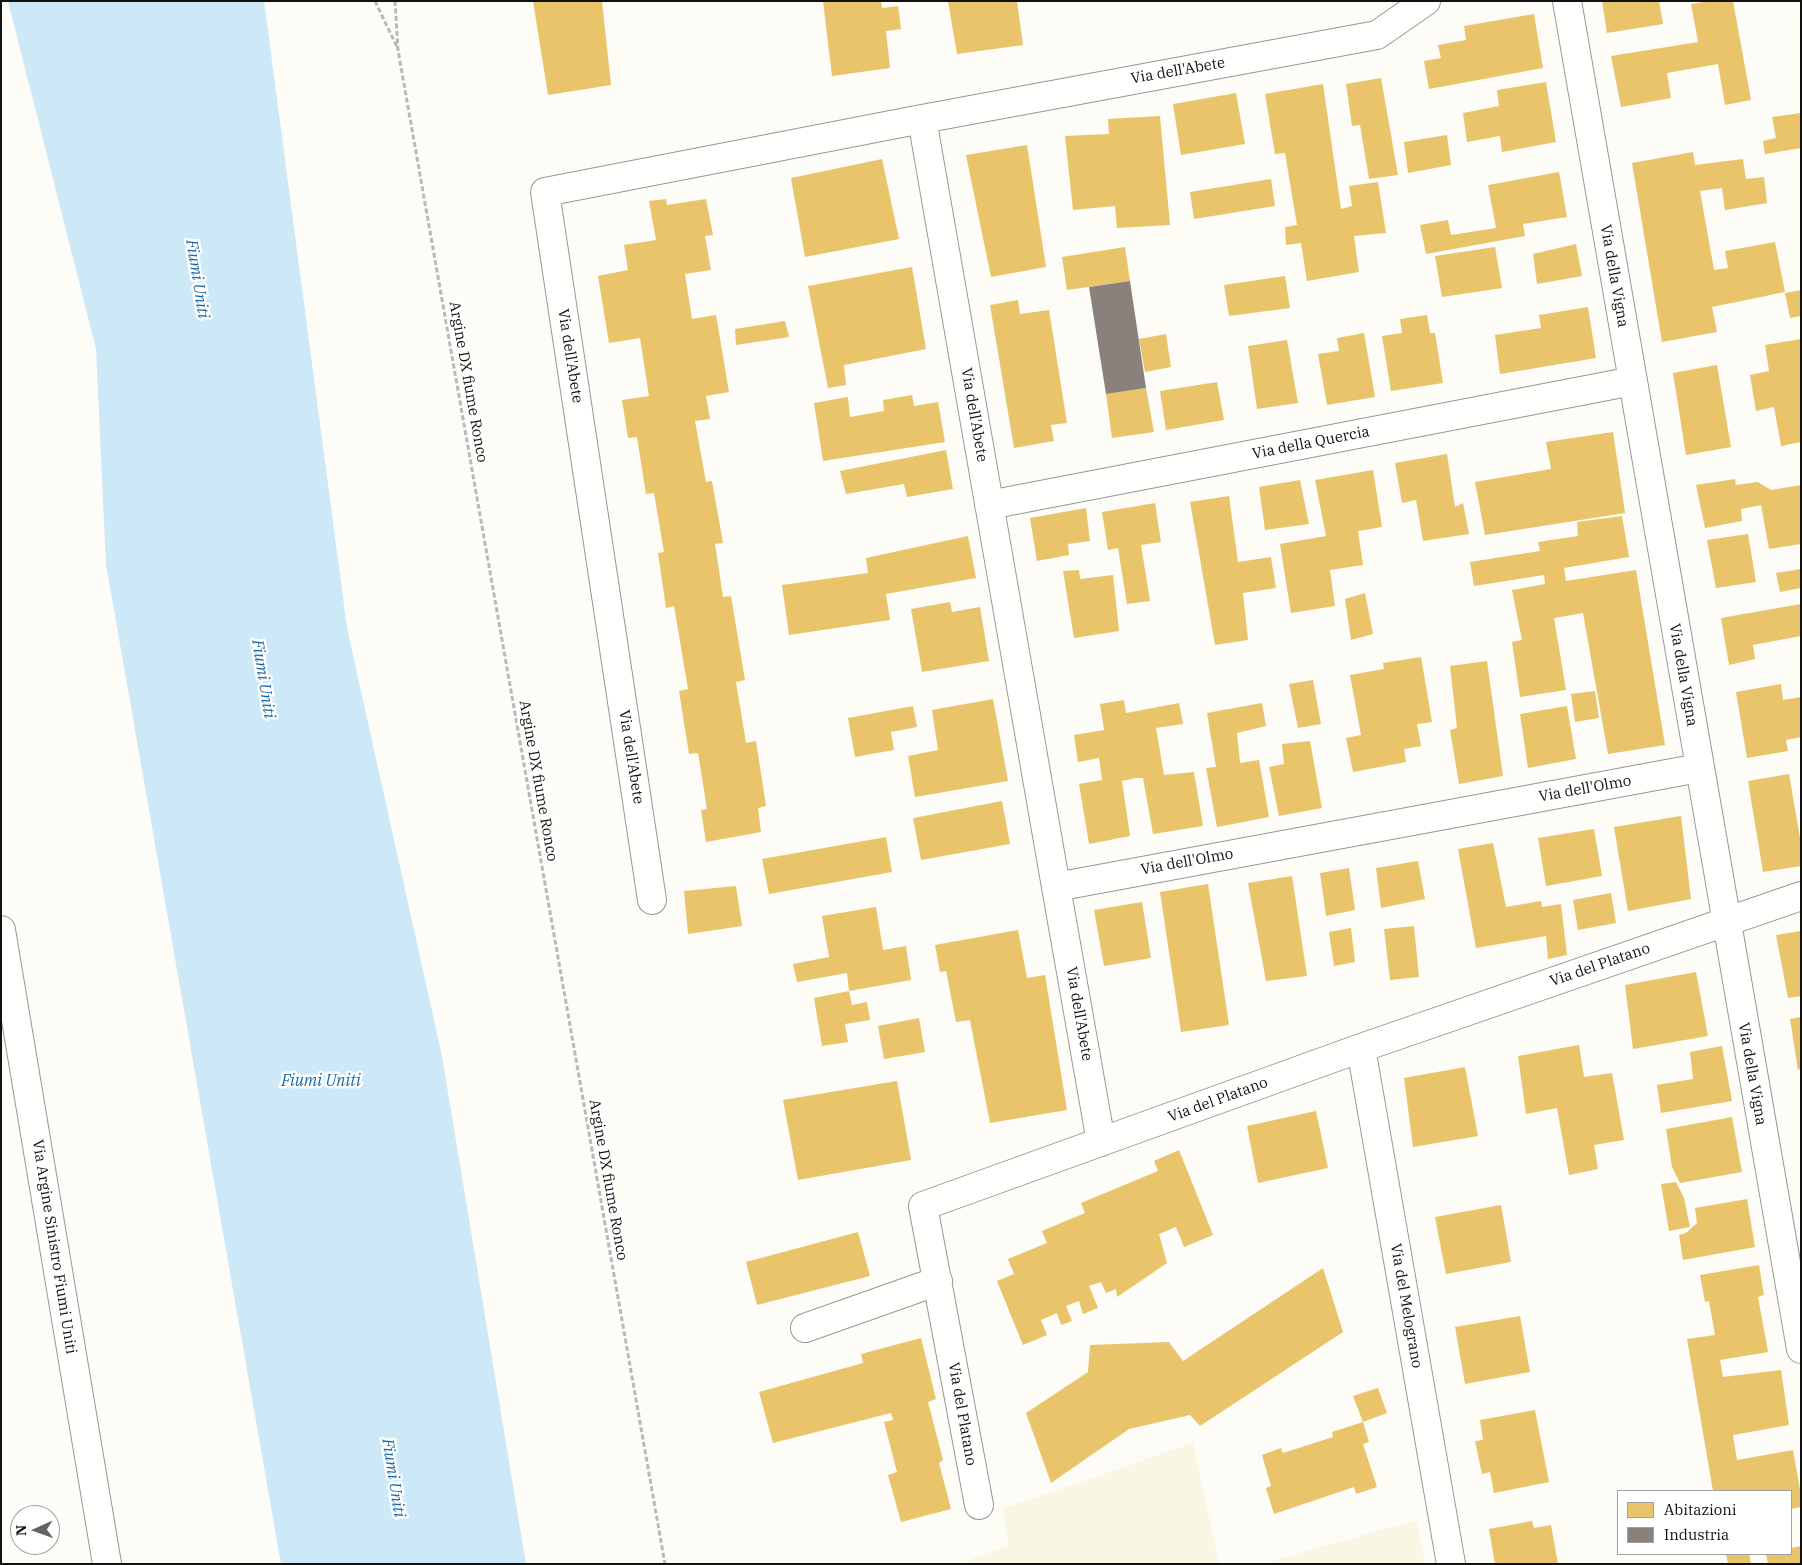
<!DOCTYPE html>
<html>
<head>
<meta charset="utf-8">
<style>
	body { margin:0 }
	#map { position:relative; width:1802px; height:1565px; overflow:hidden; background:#fdfcf7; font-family:"IBM Plex Serif",serif }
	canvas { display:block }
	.frame { position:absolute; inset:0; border:2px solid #111; pointer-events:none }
	.legend { position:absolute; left:1617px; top:1490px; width:175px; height:65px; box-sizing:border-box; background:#fff; border:1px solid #a0a0a0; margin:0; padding:6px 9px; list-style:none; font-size:15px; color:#111 }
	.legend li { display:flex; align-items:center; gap:10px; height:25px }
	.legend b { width:25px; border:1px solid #a0a0a0 }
	.north { position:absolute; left:10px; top:1505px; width:50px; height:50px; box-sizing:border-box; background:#fff; border:1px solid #a0a0a0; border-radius:50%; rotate:268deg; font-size:14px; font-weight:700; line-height:20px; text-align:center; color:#111 }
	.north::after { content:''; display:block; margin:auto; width:18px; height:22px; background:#646362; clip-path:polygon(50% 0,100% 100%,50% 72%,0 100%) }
</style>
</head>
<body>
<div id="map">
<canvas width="1802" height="1565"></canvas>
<div class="frame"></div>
<ul class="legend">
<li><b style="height:14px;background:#e9c46a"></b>Abitazioni</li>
<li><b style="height:14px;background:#8a817c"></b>Industria</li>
</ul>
<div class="north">N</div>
</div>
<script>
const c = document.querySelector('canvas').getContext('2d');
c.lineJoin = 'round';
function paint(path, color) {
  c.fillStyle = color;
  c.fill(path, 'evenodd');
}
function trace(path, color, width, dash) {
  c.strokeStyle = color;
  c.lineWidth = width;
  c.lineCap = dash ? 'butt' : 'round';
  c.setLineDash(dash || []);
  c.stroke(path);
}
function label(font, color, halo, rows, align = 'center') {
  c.font = font + ' "IBM Plex Serif",serif';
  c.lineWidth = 5;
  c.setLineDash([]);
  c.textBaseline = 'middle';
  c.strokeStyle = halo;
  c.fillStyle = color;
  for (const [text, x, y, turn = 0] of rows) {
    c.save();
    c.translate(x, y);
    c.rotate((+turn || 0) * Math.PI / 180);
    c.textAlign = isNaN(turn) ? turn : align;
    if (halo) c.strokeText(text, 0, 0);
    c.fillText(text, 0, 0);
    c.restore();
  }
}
paint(new Path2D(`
	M1193,1443l26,121h-261l51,-19 -7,-36z
	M1417,1520l8,44h-165z`), '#f9f7e4');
paint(new Path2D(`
	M8,1h256l83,627 95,428 84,508h-245l-175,-1000 -10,-215z`), '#cde8f7');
paint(new Path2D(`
	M533,1h69l9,84 -63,10z
	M823,1h58l1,7 16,-2 3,23 -15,2 4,37 -58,8z
	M948,1h69l6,44 -66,9z
	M1602,1h57l4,23 -56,9z
	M1709,1h24l18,99 -26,5 -7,-41 -51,9 4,25 -50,9 -10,-51 87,-14 -7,-38z
	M1534,14l9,54 -114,21 -5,-28 17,-3 -3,-13 28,-5 -2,-14z
	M1381,78l17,97 -29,4 -9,-54 -8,1 -6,-42z
	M1546,82l10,60 -54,10 -2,-16 -33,6 -4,-29 36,-7 -2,-16z
	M1323,84l18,125 11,-3 -3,-20 29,-4 8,51 -32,3 5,36 -52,9 -6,-38 -15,2 -1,-18 12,-2 -12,-72 -10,1 -10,-60z
	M1236,93l9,51 -64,11 -8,-51z
	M1801,113v35l-36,6 -2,-13 13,-3 -4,-21z
	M1160,116l10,109 -53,3 -2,-22 -42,4 -8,-74 44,-2 -1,-15z
	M1447,135l4,30 -43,8 -4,-31z
	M1027,145l19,122 -55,10 -25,-122z
	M1693,152l2,13 48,-6 3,20 18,-2 3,26 -42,7 -3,-22 -22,3 14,79 14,-2 -3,-17 50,-9 10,50 -73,15 5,25 -55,10 -30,-179z
	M882,159l17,80 -94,18 -14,-79z
	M1559,172l8,45 -44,7 2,12 -99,18 -6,-29 28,-5 3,15 45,-7 -8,-43z
	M1271,179l4,27 -81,13 -4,-27z
	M666,199l1,6 39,-6 7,36 -8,1 6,34 -26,4 7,45 24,-4 13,77 -23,4 4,23 -15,2 11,61 6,-1 11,62 -8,1 8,53 8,-1 14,84 -9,2 10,61 10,-2 10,65 -8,2 3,24 -55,10 -5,-32 6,-1 -9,-56 -9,1 -10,-63 9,-2 -14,-83 -8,2 -8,-55 6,-1 -10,-59 -8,1 -9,-57 -9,1 -6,-38 27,-4 -9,-58 -31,5 -11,-67 30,-6 -4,-25 32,-5 -7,-39z
	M1576,244l6,32 -45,8 -4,-30z
	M1125,247l5,34 -63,9 -5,-33z
	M1495,247l7,41 -60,9 -7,-41z
	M912,267l14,82 -82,16 2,20 -18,3 -20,-102z
	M1285,276l5,32 -61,8 -5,-31z
	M1801,290v26l-11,2 -5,-25z
	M1018,300l2,14 29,-4 18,113 -16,2 3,16 -40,7 -24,-143z
	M1588,307l8,51 -96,16 -5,-39 46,-7 -2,-13z
	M1427,315l3,18h5l8,50 -52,8 -9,-55 20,-3 -2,-14z
	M785,321l4,16 -53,8 -1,-16z
	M1364,333l11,64 -48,8 -9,-51 21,-3 -2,-13z
	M1166,334l5,33 -26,5 -6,-33z
	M1801,339v103l-20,4 -7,-39 -18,4 -6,-36 19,-4 -4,-26z
	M1287,340l11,63 -41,6 -9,-63z
	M1717,365l14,82 -45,8 -13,-82z
	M1217,382l7,38 -58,10 -6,-39z
	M1146,388l8,44 -42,6 -6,-44z
	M912,395l2,11 24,-4 7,40 -122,19 -9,-58 34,-6 2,20 34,-6 -1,-11z
	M1613,432l12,81 -140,22 -10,-53 76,-13 -5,-27z
	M946,450l7,39 -46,8 -3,-13 -58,10 -6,-23z
	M1447,454l8,53 8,-4 6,31 -46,7 -7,-41 -14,3 -7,-40z
	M1373,470l9,57 -24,4 5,34 -33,5 5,36 -44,7 -11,-69 46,-8 -11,-56z
	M1735,479l1,6 22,-3 13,8 30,-5v59l-32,5 -8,-44 -20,4 1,12 -37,7 -9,-43z
	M1300,480l9,44 -44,6 -6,-43z
	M1229,496l9,66 33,-5 5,31 -33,5 5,47 -33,5 -25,-143z
	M1155,503l6,39 -20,3 9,56 -23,3 -9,-56 -10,2 -6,-38z
	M1086,508l4,33 -22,3 1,11 -32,6 -7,-43z
	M1622,516l7,41 -65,11 2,13 70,-11 29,175 -57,9 -25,-141 -29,5 12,72 -46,7 -8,-55 10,-2 -10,-50 33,-6 -1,-9 -70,11 -4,-24 70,-11 -2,-9 40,-6 -1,-14z
	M1748,534l8,48 -40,6 -9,-48z
	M968,536l8,42 -90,16 4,26 -101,15 -7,-50 86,-12 -2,-15z
	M1801,569v19l-21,4 -4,-19z
	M1079,570l1,9 33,-4 6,56 -45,7 -11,-67z
	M1365,593l8,41 -22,6 -6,-41z
	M950,602l2,10 28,-5 9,54 -67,11 -11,-63z
	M1801,604v32l-48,9 2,14 -26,6 -8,-47z
	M1421,657l11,65 -15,2 4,22 -17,3 2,13 -53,10 -7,-34 15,-3 -11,-60 34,-6 -1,-6z
	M1487,661l16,115 -44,8 -9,-54 7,-2 -7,-62z
	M1313,680l8,44 -23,4 -9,-44z
	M1781,684l2,16 18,-3v40l-15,3 2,11 -41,7 -11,-66z
	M1595,691l4,27 -24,4 -4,-28z
	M993,699l15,82 -93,16 -7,-41 30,-6 -6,-40z
	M1124,700l2,13 53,-10 4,21 -27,4 8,47 30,-3 9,54 -50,8 -10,-56h-7l-14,3 8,55 -41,8 -10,-60 23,-4 -3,-22 -21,4 -4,-27 30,-5 -4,-26z
	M1262,703l4,23 -29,7 3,30 19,-3 10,57 -52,10 -11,-59 10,-1 -9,-54z
	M913,706l4,21 -26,5 3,18 -39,7 -7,-39z
	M1567,706l9,53 -48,9 -8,-54z
	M1310,741l12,67 -43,8 -10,-49 15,-3 -2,-20z
	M1789,774l12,70v22l-38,6 -15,-91z
	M1002,801l8,43 -89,16 -8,-42z
	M1681,816l10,83 -63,12 -14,-84z
	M1594,829l8,47 -56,10 -8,-48z
	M886,837l6,35 -123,22 -7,-35z
	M1493,843l13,64 35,-6 1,6 19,-3 6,51 -19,4 -2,-23 -70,12 -18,-99z
	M1418,861l7,38 -44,9 -5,-40z
	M1349,868l6,42 -29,6 -6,-43z
	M1292,876l15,100 -41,5 -18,-98z
	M1208,884l21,141 -48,7 -21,-140z
	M736,886l6,40 -54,8 -4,-43z
	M1611,893l5,30 -38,7 -5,-30z
	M1142,902l9,56 -47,8 -10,-56z
	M876,907l7,43 23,-4 5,34 -62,11 -2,-18 -50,9 -4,-18 36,-7 -7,-41z
	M1414,926l5,51 -29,3 -6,-51z
	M1351,928l4,34 -21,4 -5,-34z
	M1018,930l9,48 18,-3 22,135 -77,13 -20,-103 -14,2 -10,-51 -6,1 -5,-27z
	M1801,931v65l-13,2 -12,-63z
	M1696,972l12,64 -75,13 -8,-64z
	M849,991l3,14 15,-3 3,18 -25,4 3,18 -26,4 -8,-48z
	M1801,1017v52l-3,1 -8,-51z
	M919,1018l6,34 -41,7 -6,-33z
	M1579,1045l5,32 28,-4 12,67 -30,5 4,24 -29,6 -12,-67 -31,6 -8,-58z
	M1722,1046l10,55 -71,12 -4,-28 36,-6 -3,-27z
	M1465,1067l13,69 -65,11 -9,-69z
	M897,1081l14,79 -113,20 -15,-80z
	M1316,1111l12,57 -70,15 -11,-57z
	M1732,1117l10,55 -62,11 -8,-16 -6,-38z
	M1179,1150l34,85 -29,12 -8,-20 -17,7 8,29 -50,34 -1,-8 -10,4 -5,-11 -12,4 9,22 -15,6 -4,-13 -13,5 6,15 -11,4 -4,-12 -16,7 6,15 -24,10 -26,-64 17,-7 -6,-15 39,-16 -5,-12 43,-18 -4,-10 77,-32 -4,-10z
	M1676,1182l8,16 6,29 -21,4 -8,-47z
	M1747,1199l8,48 -72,13 -4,-25 7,-2 11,-10 -2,-15z
	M1501,1205l10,57 -65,12 -11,-57z
	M858,1232l12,44 -113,29 -11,-43z
	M1759,1265l5,30 -6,2 10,55 -48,8 3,17 58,-7 8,55 -56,10 4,25 56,-10 8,45v12l-10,2v-18h-78l-26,-152 28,-4 -6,-34 -4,1 -5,-27z
	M1323,1268l20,64 -143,94 -10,-11 -61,14 -78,54 -25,-70 62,-41 2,-27 79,-3 14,19z
	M1520,1316l10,56 -65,12 -10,-57z
	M921,1338l15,61 -8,3 15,58 -4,3 12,46 -50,13 -13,-47 9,-3 -13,-50 9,-2 -2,-7 -118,30 -14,-51 104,-29 -2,-9z
	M1378,1388l9,25 -24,9 -10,-26z
	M1535,1410l14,72 -55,11 -4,-21 -8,2 -7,-33 8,-1 -3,-20z
	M1363,1422l6,20 -6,2 14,43 -21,7 -2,-7 -80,27 -8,-26 5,-2 -9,-31 19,-7 2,5 50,-16 -1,-5z
	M1532,1521l2,7 17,-3 7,39h-63l-6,-35z
	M1801,1546v18h-33l-2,-10h25v-6z
	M1726,1554h23l2,10h-23z`), '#e9c46a');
paint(new Path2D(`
	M1130,281l16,107 -40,6 -17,-107z`), '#8a817c');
const minor = new Path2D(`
	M1426,1l-49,34 -455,84 134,768 643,-119
	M1567,1l234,1348
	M989,505l644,-124
	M1056,887l45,255
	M652,900l-107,-708 377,-73
	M1,930l106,634
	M1361,1048l90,516
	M805,1328l133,-47
	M979,1505l-56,-299 438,-158 440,-152`);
trace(minor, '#979795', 30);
trace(new Path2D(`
	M375,1l22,46
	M395,1l3,49 267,1514`), '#b9b9b8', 3, [5, 2.5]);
trace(minor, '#fffffe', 28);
label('15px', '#111', '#fff', [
	["Via dell'Abete",1178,71,-10],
	["Via della Vigna",1614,276,80],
	["Via dell'Abete",570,356,81],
	["Argine DX fiume Ronco",468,382,80],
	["Via dell'Abete",974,415,80],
	["Via della Quercia",1311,443,-11],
	["Via della Vigna",1683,675,80],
	["Via dell'Abete",631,757,81],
	["Argine DX fiume Ronco",538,781,80],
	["Via dell'Olmo",1585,789,-10],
	["Via dell'Olmo",1187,862,-10],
	["Via del Platano",1600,965,-19],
	["Via dell'Abete",1079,1014,80],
	["Via della Vigna",1752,1074,80],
	["Via del Platano",1218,1100,-20],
	["Argine DX fiume Ronco",608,1180,80],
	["Via Argine Sinistro Fiumi Uniti",54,1247,81],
	["Via del Melograno",1406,1306,80],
	["Via del Platano",962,1414,80]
]);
label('italic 16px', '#1768a6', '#fff', [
	["Fiumi Uniti",197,279,81],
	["Fiumi Uniti",263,679,81],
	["Fiumi Uniti",321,1081],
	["Fiumi Uniti",393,1478,81]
]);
</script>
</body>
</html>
